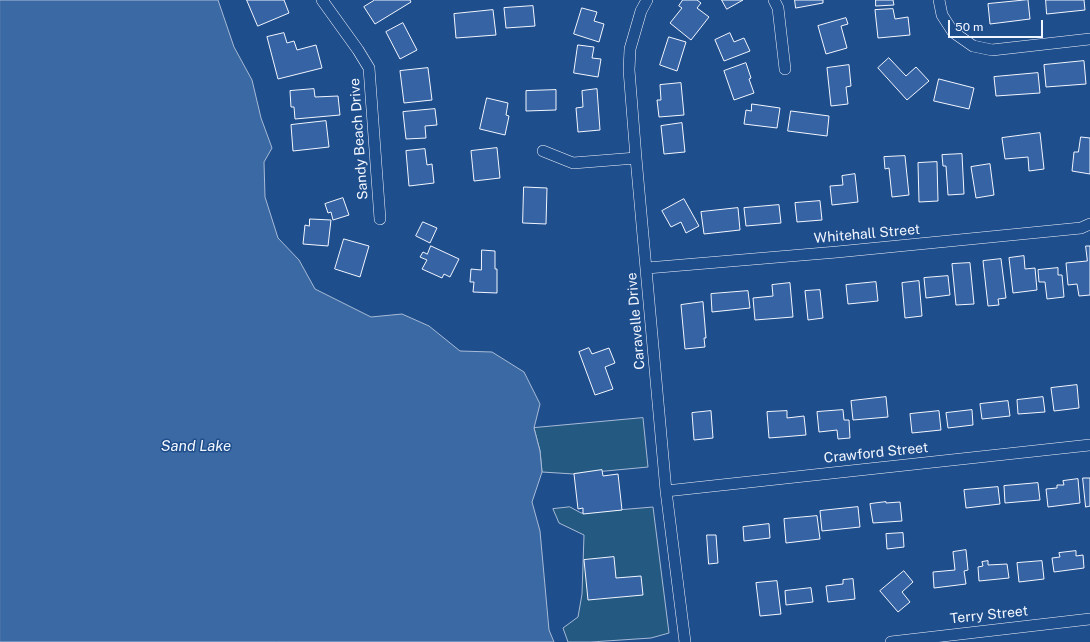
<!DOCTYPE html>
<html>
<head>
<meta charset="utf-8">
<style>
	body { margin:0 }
	#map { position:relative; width:1090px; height:642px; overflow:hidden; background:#1f4e8c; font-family:"Public Sans",sans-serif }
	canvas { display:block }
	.scale { position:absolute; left:948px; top:20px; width:95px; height:18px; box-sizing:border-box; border:2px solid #f2f6ff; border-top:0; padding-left:5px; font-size:12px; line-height:14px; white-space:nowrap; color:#f2f6ff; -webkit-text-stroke:3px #1f4e8c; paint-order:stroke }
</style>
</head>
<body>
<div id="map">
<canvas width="1090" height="642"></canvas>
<div class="scale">50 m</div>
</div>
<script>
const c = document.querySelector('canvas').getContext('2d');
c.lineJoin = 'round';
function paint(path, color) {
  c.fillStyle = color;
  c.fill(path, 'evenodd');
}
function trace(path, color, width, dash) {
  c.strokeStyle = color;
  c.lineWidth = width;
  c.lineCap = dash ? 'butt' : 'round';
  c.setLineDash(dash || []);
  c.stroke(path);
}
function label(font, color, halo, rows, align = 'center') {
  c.font = font + ' "Public Sans",sans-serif';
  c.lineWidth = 3;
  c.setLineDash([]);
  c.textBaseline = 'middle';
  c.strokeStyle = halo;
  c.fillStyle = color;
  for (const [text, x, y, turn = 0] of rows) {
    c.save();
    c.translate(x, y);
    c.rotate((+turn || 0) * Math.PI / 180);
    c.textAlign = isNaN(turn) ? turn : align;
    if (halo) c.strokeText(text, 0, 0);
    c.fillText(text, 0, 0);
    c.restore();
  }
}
const green = new Path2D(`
	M643,418l5,49 -74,7 -32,-2 -2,-21 -6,-23z
	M570,507l11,6 72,-6 16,126 -18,5 -60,4h-23l-5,-14 15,-11 4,-23 2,-59 -25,-12 -6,-14z`);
paint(green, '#245a82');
trace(green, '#a8bbd7', 1);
const water = new Path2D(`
	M0,0h218l16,47 18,33 9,38 11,30 -8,14 1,35 13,41 21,22 16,29 56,28 31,-3 27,12 31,25 32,1 32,20 16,32 -6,24 6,23 2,21 -10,30 8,29 9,99 5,12h-554z`);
paint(water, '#3b69a3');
trace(water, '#a8bbd7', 1);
const building = new Path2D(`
	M247,0h37l5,13 -31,13z
	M375,0h35l1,2 -36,22 -11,-17z
	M683,0h14l4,3 -4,5 12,9 -18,23 -21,-17 12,-15 -3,-2z
	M722,0h21l-16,9z
	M795,0h28v3l-27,5z
	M876,0h17l1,5 -18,1z
	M1028,0l2,19 -40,5 -2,-20z
	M1046,0h38l1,10 -38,4z
	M533,6l2,20 -29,2 -2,-20z
	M582,8l15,4 -3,9 10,3 -5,18 -25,-8z
	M893,9l2,10 13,-2 2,18 -32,3 -3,-28z
	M493,10l3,25 -40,3 -2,-24z
	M846,18l2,6 -7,2 6,22 -21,6 -8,-28z
	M403,23l14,27 -17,9 -14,-27z
	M284,33l3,10 7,-2 3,9 19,-5 6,23 -44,11 -11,-42z
	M730,33l4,9 10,-4 6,13 -26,10 -9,-21z
	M669,37l17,5 -9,29 -17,-6z
	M578,45l16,2 -2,11 9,1 -3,18 -24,-4z
	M889,58l17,18 10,-9 13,14 -22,19 -29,-32z
	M1084,61l2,23 -40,3 -2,-22z
	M746,63l5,15 -2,1 5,14 -20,7 -10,-29z
	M849,65l2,21 -5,1 2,17 -17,2 -4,-38z
	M428,68l4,32 -28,3 -4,-32z
	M1038,73l2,20 -44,3 -2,-19z
	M939,79l35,9 -5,21 -35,-8z
	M681,83l3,32 -25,2 -2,-17h4l-1,-15z
	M314,89l1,8 23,-1 2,19 -45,4 -1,-12h-3l-1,-16z
	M597,89l3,41 -22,2 -2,-24 7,-1 -1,-16z
	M556,90v20l-30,1v-20z
	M487,98l21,5 -2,12 3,1 -4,19 -25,-6z
	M752,104l28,4 -3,20 -33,-4 2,-14 5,1z
	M435,109l2,16 -12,1 1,12 -20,1 -3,-27z
	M791,111l38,5 -2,20 -39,-5z
	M326,121l3,26 -36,4 -2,-26z
	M682,123l3,29 -21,2 -3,-28z
	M1040,133l4,36 -15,2 -1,-14 -23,2 -3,-21z
	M1081,137l9,1v36l-18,-3 2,-19h4z
	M497,148l3,30 -26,3 -3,-30z
	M425,149l2,16 5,-1 2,19 -25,3 -3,-35z
	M962,154l2,40 -16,1 -2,-29h-3l-1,-11z
	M905,156l4,39 -17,2 -3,-29 -4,1 -1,-12z
	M937,162l1,39 -19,1 -1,-39z
	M990,164l4,31 -18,3 -5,-31z
	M855,174l3,28 -26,3 -2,-19 13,-1 -1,-9z
	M524,187l23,1 -1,36 -23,-1z
	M343,198l6,17 -16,5 -2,-8 -3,1 -3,-9z
	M684,199l15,27 -13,7 -5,-11 -10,5 -9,-16z
	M820,201l2,19 -25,2 -2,-19z
	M779,205l2,18 -35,3 -2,-18z
	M738,208l2,22 -36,4 -3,-22z
	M310,219l21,1 -3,26 -25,-2 2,-19 4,1z
	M423,222l14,6 -7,15 -14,-7z
	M344,239l25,7 -9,31 -25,-8z
	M431,246l28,13 -9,18 -6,-3 -2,4 -20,-9 5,-9 -7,-3 3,-5 4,2z
	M1086,246h4v49l-11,1 -2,-12 -9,1 -2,-22 21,-2z
	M482,250l13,1v18h2v24l-24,-1 1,-10h-4l1,-13 10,1z
	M1024,256l1,13 10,-1 2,22 -24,3 -4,-35z
	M1001,259l5,39 -8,1 1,6 -11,1 -5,-45z
	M970,263l4,41 -18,1 -4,-41z
	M1058,268v7h4l2,22 -17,2 -2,-17h-6l-1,-12z
	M948,276l2,19 -24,3 -2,-20z
	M919,281l3,35 -17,2 -3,-35z
	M876,282l2,19 -30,3 -2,-19z
	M790,283l3,34 -38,3 -2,-22 20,-2 -1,-11z
	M820,290l3,28 -15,2 -3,-29z
	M748,291l2,17 -38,4 -1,-18z
	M703,302l3,36h-2l1,9 -20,2 -4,-44z
	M589,348l3,6 17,-6 6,15 -10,4 8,22 -18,6 -16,-43z
	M1077,385l2,23 -25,3 -3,-23z
	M886,397l2,20 -35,3 -2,-19z
	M1043,397l2,15 -27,2 -1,-14z
	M1008,401l2,15 -28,3 -2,-15z
	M843,410l1,10h5l1,18 -12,1 -1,-9 -18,2 -2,-20z
	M972,410l1,15 -25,3 -2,-15z
	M711,411l2,27 -19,2 -2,-27z
	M787,411v7l17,-2 2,19 -37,3 -2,-26z
	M939,411l2,19 -29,3 -2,-19z
	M602,470l1,6 15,-2 4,36 -39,4v-6l-5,1 -4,-35z
	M1083,478h7v28l-4,1z
	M1078,479l2,24 -32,4 -2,-18 11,-1v-3h7l-1,-4z
	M1038,483l2,17 -35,3 -1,-17z
	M998,487l2,17 -34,4 -2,-18z
	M886,502v1l14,-1 2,19 -29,2 -3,-19z
	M858,507l2,20 -38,4 -2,-20z
	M817,516l3,23 -34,4 -2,-24z
	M769,524l1,14 -26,3 -1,-14z
	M903,533l1,14 -17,2 -1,-15z
	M707,535h9l2,28 -9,1z
	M966,550l2,20 -4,1 2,13 -32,4 -1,-16 22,-2 -2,-18z
	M1076,551v5l7,-1 1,13 -30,4 -2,-14 8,-1 -1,-4z
	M614,557l2,21 25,-2 2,19 -55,5 -4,-40z
	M988,561v4l19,-1 2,14 -30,3 -1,-14 5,-1 -1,-4z
	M1042,561l2,18 -25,3 -2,-19z
	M904,571l9,11 -11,10 8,10 -12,10 -18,-21z
	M853,579l2,20 -27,3 -2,-16 17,-2v-4z
	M777,581l4,33 -21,2 -4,-33z
	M811,588l2,14 -27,3 -1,-14z`);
paint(building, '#3563a3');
trace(building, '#f2f6ff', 1);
const minor = new Path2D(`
	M322,0l36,50 11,18 11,151
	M647,0l-6,11 -11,38 -1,21 7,88 30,333 19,151
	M774,0l4,8 7,61
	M939,0l3,15 11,17 20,14 19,4 98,-11
	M543,151l30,12 63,-5
	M647,268l190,-16 244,-24 9,-4
	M666,491l424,-46
	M891,642l199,-23`);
trace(minor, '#f2f6ff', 12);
trace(minor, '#1f4e8c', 11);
label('14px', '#f2f6ff', '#1f4e8c', [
	["Sandy Beach Drive",359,139,-94],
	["Whitehall Street",867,234,-5],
	["Caravelle Drive",636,321,-95],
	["Crawford Street",876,453,-6],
	["Terry Street",989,615,-6]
]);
label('italic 15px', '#f2f6ff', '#1f4e8c', [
	["Sand Lake",196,446]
]);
</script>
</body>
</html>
